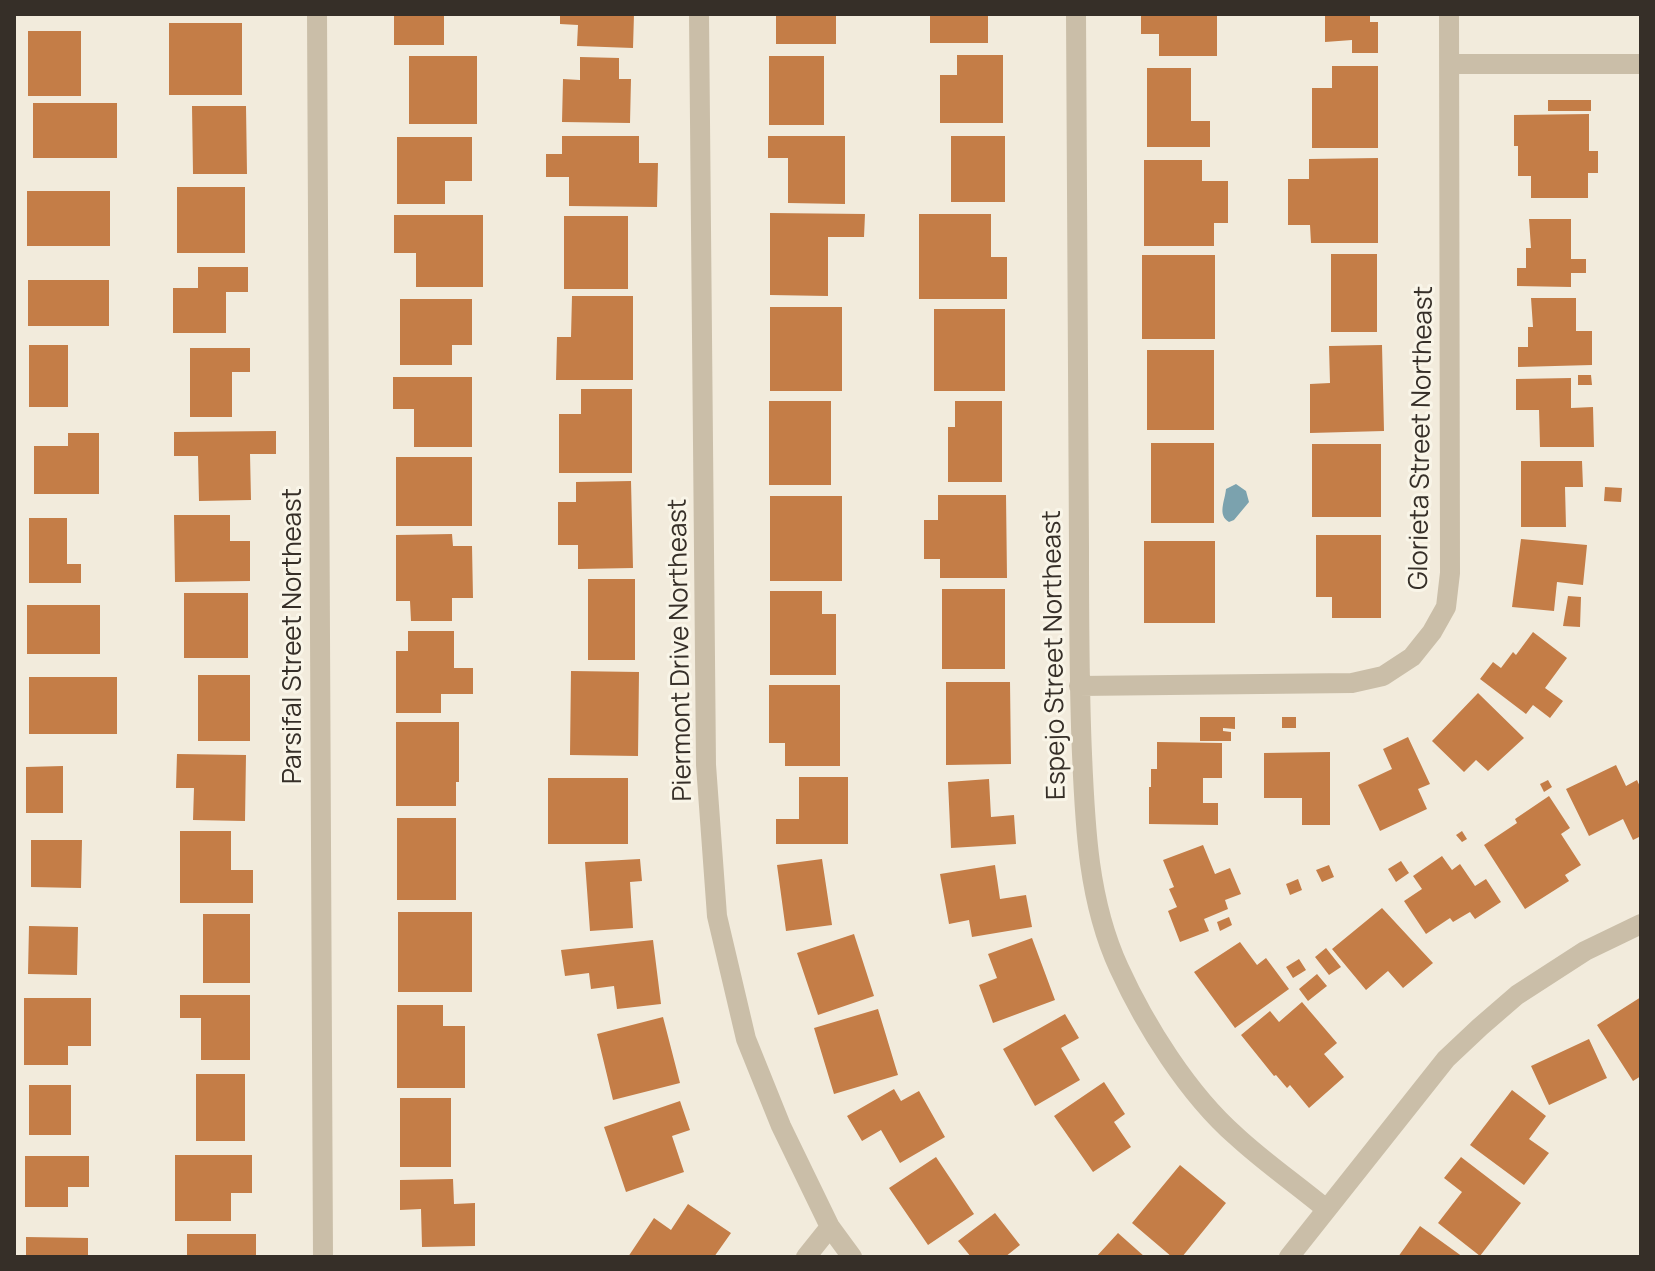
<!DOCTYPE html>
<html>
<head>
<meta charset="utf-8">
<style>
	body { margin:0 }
	#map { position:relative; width:1655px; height:1271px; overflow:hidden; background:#f2ebdc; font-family:Manrope,sans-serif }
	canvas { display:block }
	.frame { position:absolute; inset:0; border:16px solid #362f28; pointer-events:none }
</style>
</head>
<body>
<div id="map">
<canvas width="1655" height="1271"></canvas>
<div class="frame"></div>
</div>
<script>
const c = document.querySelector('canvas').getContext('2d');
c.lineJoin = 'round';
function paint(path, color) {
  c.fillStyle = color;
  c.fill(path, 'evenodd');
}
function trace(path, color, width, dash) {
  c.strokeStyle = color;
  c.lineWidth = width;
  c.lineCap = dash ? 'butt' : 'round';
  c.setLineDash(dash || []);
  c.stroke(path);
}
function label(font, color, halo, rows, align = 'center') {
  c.font = font + ' Manrope,sans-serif';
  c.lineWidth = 6;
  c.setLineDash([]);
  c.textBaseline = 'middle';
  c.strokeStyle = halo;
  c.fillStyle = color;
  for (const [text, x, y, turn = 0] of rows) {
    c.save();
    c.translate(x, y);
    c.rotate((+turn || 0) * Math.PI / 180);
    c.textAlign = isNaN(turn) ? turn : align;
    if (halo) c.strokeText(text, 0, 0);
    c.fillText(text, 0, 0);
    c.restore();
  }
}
paint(new Path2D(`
	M1236,484l10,7 3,11 -15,18 -5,2c-12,-7 -4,-21 -3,-33z`), '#7ba2ae');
paint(new Path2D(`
	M394,14h50v31h-50z
	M560,14h74l-1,34 -56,-2 1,-21 -18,-1z
	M776,14h60v30h-60z
	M930,14h58v29h-58z
	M1141,14h76v42h-58v-22h-18z
	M1325,14h45v8h8v31h-26v-13l-27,2z
	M169,23h73v72h-73z
	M28,31h53v65h-53z
	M957,55h46v68h-63v-48h17z
	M409,56h68v68h-68z
	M769,56h55v69h-55z
	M580,57l39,1v21h12l-1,44 -68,-1 1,-43 17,1z
	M1332,66h46v82h-66v-60h20z
	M1147,68h44v53h19v26h-63z
	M1548,100h43v11h-43z
	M33,103h84v55h-84z
	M192,106h54l1,68h-54z
	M1589,114v37h9v22h-10v25h-57v-22h-13v-30h-4v-31z
	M562,136h77v27h19l-1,44 -88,-1v-29h-23v-23h16z
	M768,136h77v68l-57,-1v-45h-20z
	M951,136h54v66h-54z
	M397,137h75v44h-27v23h-48z
	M1378,158v85h-67l-1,-18h-22v-46h21v-20z
	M1144,160h58v21h26v42h-14v23h-70z
	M177,187h68v66h-68z
	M27,191h83v55h-83z
	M770,213l95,1 -1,23h-36v59l-58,-1z
	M919,214h72v43h16v42h-88z
	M394,215h89v72h-67v-34h-22z
	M564,216h64v73h-64z
	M1529,219h42v40h15v14h-15v14l-54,-1v-18h9v-20h5z
	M1331,254h46v78h-46z
	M1142,255h73v84h-73z
	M198,267h50v25h-22v41h-53v-45h25z
	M28,280h81v46h-81z
	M572,296h61v84h-77l1,-43h14z
	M1531,298h45v33h16v34l-74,2v-20h10v-20h5z
	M400,299h72v46h-20v20h-52z
	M770,307h72v84h-72z
	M934,309h71v82h-71z
	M29,345h39v62h-39z
	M1382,345l2,86 -74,2v-49l20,-1 -1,-37z
	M190,348h60v24h-18v45h-42z
	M1147,350h67v80h-67z
	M1578,375h13l1,10h-14z
	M393,377h79v70h-58v-38h-21z
	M1571,378v30l22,-1 1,40h-54l-1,-37h-23v-31z
	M581,389h51v84h-73v-59h22z
	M769,401h62v84h-62z
	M955,401h47v81h-54v-55h7z
	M276,431v23h-26l1,46 -52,1 -1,-45h-24v-24z
	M68,433h31v61h-65v-48h34z
	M1151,443h63v80h-63z
	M1312,444h69v73h-69z
	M396,457h76v69h-76z
	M1521,461h61l1,26h-18l1,40h-45z
	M631,481l2,87 -55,1v-24h-20v-43h18v-20z
	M1605,487l17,1 -1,14 -17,-1z
	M938,495h68l1,83h-67v-19h-16v-39h14z
	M770,496h72v85h-72z
	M174,515h56v26h20v40l-75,1z
	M29,518h38v46h14v19h-52z
	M452,534l1,12h19l1,52h-21v23h-41l-1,-20h-14v-66z
	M1316,535h65v83h-49v-21h-16z
	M1521,539l66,6 -4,40 -26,-3 -3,29 -42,-4z
	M1144,541h71v82h-71z
	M588,579h47v81h-47z
	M942,589h63v80h-63z
	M770,591h52v23h14v61h-66z
	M184,593h64v65h-64z
	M1568,596l13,1 -1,30 -17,-1z
	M27,605h73v49h-73z
	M408,631h46v37h19v26h-32v19h-45v-62h12z
	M1533,632l34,26 -22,30 18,13 -13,17 -17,-13 -7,9 -46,-35 13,-17 8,6 12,-16 3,3z
	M571,671l68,1 -1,84 -68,-1z
	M198,675h52v66h-52z
	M29,677h88v57h-88z
	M946,682h64l1,82 -65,1z
	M769,685h71v81h-55v-23h-16z
	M1478,693l46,45 -36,33 -12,-11 -12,12 -32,-31z
	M1200,717h35v12l-12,-1v3l8,1v9h-31z
	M1282,717h14v11h-14z
	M396,722h63v60h-3v24h-60z
	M1408,737l22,47 -12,5 9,20 -47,22 -22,-46 34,-16 -9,-20z
	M1157,742l65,1v35h-19v25h15v22l-69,-1v-37h2v-18h6z
	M1330,752v73h-28v-27h-38v-45z
	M177,754l69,1 -1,66 -52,-1 1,-32h-18z
	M1616,765l10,21 11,-6 4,9v47l-8,4 -10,-21 -34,17 -23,-47z
	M63,766v47h-37v-46z
	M799,777h49v67h-72v-25h23z
	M548,778h80v66h-80z
	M989,779l2,38 23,-2 2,29 -65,4 -3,-66z
	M1548,780l4,7 -8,5 -4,-8z
	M1549,796l21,32 -9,6 20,31 -16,10 4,6 -44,28 -41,-64 33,-22 -2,-4z
	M397,818h59v82h-59z
	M180,831h51v39h22v33h-73z
	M1462,831l5,8 -5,3 -6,-7z
	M31,840h51l-1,48 -50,-1z
	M1203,845l12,29 15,-6 11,26 -16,6 3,9 -24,10 5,12 -29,11 -12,-31 9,-4 -8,-18 5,-2 -11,-27z
	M1442,856l10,14 8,-6 15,22 11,-7 15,23 -26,17 -5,-7 -17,10 -3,-4 -24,16 -22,-33 18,-12 -9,-13z
	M640,859l2,22 -12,1 3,46 -43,3 -5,-69z
	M822,859l10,66 -46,6 -9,-66z
	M1401,861l8,12 -13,9 -8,-13z
	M995,865l5,34 26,-4 6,32 -60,10 -3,-17 -20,4 -9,-50z
	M1329,865l5,12 -12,5 -6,-12z
	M1298,879l4,11 -12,5 -4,-11z
	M1382,908l51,55 -30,25 -15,-17 -22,19 -34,-41z
	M398,912h74v80h-74z
	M203,914h47v69h-47z
	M1229,917l3,8 -12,6 -3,-9z
	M29,926l49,1 -1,48 -49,-1z
	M854,934l20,62 -56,19 -21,-62z
	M1032,938l23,62 -62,23 -14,-38 18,-7 -9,-24z
	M653,940l8,64 -44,5 -3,-23 -23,3 -2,-16 -24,3 -4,-26z
	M1240,942l17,23 9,-7 23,31 -54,39 -41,-56z
	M1326,948l15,19 -12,8 -14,-18z
	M1299,959l7,11 -13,8 -7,-11z
	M1317,974l10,12 -19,15 -9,-12z
	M180,995h70v65h-49v-42h-21z
	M1641,997v79l-8,5 -36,-56z
	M24,998h67v48h-23v19h-44z
	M1302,1002l35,41 -13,11 20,23 -35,31 -19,-23 -3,3 -11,-13 -2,1 -33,-41 29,-24 9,11z
	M397,1005h46v21h22v62h-68z
	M878,1009l20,66 -64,19 -20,-66z
	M1065,1014l14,24 -18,10 19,32 -45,26 -32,-57z
	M663,1017l17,66 -67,17 -16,-66z
	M1589,1039l18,39 -58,27 -18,-39z
	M196,1074h49v67h-49z
	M1104,1082l21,32 -11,8 17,25 -38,25 -39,-56z
	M29,1085h42v50h-42z
	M894,1089l7,12 18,-10 26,46 -45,26 -19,-33 -19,11 -15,-25z
	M1512,1090l34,26 -17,23 20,14 -25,32 -54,-40z
	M400,1098h51v69h-51z
	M680,1101l10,29 -18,6 12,36 -58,20 -22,-65z
	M175,1155h77v38h-21v28h-56z
	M25,1156h64v31h-21v20h-43z
	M936,1157l38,57 -46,31 -39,-57z
	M1461,1157l60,46 -41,53 -42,-33 24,-31 -18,-14z
	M1180,1165l46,38 -44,54h-10l-40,-34z
	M453,1179l1,25 21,-1v43l-53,1 -1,-38 -21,1v-30z
	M688,1204l43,29 -17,24h-86l26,-39 17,12z
	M995,1213l25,32 -15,12h-34l-13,-16z
	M1420,1226l43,31h-65z
	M1118,1233l27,24h-49z
	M187,1234h69v23h-69z
	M26,1237l62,1v19h-62z`), '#c47d47');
trace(new Path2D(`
	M317,14l6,1243
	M699,14l7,751 11,151 29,123 35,87 49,101 22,30
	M1076,14c1,178 2,356 3,534 0,69 0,137 3,206 3,72 6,147 37,214 26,57 69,126 117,168 28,26 60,48 90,73
	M1450,64h191
	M1079,686l273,-3 31,-7 29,-19 20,-25 14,-25 4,-34 -1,-559
	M806,1257l24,-30
	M1289,1257l157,-198 34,-32 37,-32 68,-44 56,-27`), '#cabea8', 20);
label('26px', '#362f28', '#f9f5e8', [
	["Glorieta Street Northeast",1422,438,-89],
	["Parsifal Street Northeast",294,636,-90],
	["Piermont Drive Northeast",681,650,-91],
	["Espejo Street Northeast",1055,655,-91]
]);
</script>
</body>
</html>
